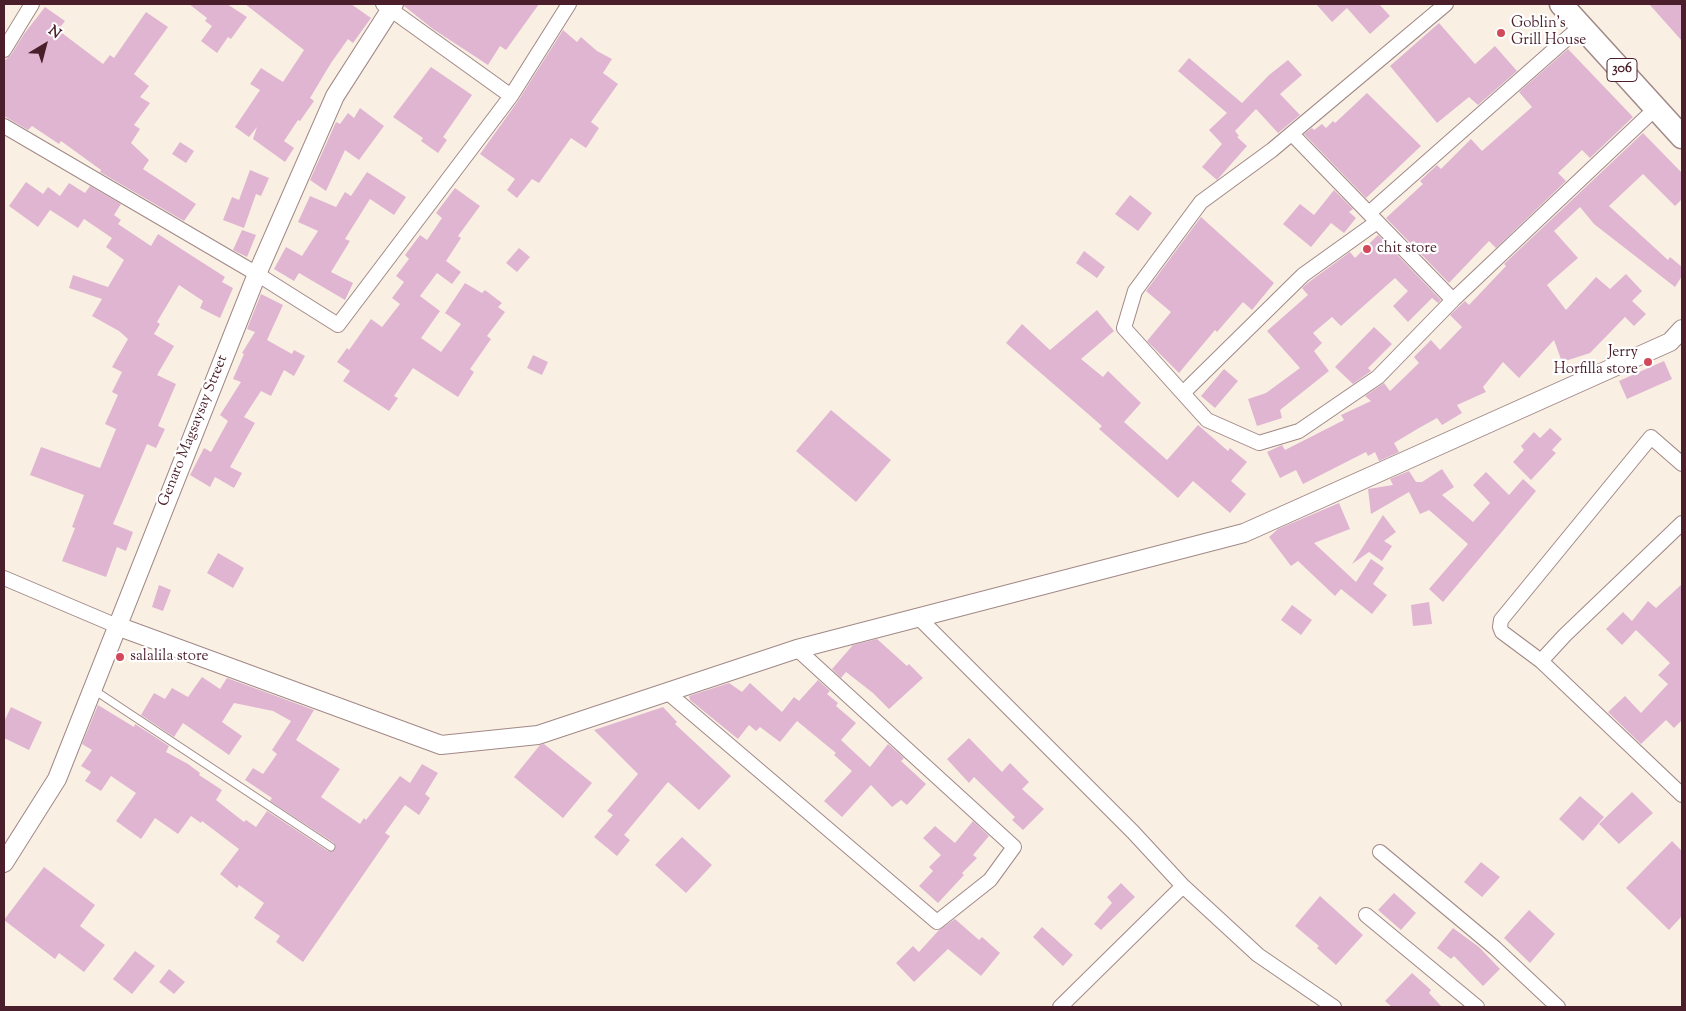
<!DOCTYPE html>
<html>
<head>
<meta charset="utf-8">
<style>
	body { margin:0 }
	#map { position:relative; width:1686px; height:1011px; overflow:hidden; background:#f9f0e3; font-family:"Sorts Mill Goudy",serif }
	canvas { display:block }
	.frame { position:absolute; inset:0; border:5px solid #4a1f2b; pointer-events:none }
	.north { position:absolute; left:20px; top:20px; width:50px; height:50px; -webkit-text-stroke:4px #fff; paint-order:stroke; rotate:37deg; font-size:14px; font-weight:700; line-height:20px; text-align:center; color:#4a1f2b }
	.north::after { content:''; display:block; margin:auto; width:18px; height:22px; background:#4a1f2b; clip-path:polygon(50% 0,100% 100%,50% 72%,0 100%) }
</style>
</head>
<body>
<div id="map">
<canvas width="1686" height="1011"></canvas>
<div class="frame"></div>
<div class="north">N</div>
</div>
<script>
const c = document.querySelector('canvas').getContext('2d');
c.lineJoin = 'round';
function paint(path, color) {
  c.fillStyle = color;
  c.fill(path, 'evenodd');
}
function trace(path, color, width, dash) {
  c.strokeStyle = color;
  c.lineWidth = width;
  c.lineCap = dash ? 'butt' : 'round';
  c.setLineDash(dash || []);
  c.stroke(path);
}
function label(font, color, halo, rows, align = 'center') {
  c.font = font + ' "Sorts Mill Goudy",serif';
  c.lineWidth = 4.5;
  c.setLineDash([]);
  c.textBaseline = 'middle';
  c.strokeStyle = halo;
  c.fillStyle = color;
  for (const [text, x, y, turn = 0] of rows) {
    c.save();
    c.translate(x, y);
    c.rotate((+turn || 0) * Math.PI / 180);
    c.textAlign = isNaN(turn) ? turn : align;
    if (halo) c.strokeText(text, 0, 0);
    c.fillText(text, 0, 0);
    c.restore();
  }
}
paint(new Path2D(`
	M189,4h38l20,13 -16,22 -3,-2 -11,16 -16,-12 11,-15 -7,-5 2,-3z
	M245,4h106l20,14 -18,25 -5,-4 -17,24 -21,35 4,3 -14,20 -2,-1 -14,21 10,7 -9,14 -32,-23 4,-12 -8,10 -14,-10 25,-37 -10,-6 11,-16 22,14 21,-32z
	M405,4h134l-33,46 -6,-4 -12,19 -55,-36 -29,-23z
	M1316,4h63l11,12 -20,18 -23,-26 -15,14z
	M1649,4h33v37z
	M45,7l20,14 -7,9 45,34 7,-9 4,3 32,-46 22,15 -34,47 15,12 -9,11 10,6 -16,22 6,4 -9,14 18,17 -6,9 53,35 -12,17 -84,-49 1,-2 -40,-29 -2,3 -27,-18 -4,4 -24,-14v-55l7,-6 13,-21z
	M1439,23l36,41 20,-18 22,25 -39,34 -9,-8 -32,26 -47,-57z
	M563,30l14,12 4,-5 16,14 15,8 -9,14 15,11 -27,38 8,6 -13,20 -15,-10 -32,45 -7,-4 -15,19 -10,-8 8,-11 -35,-25 38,-53z
	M1568,49l65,68 -43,41 -8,-8 -24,23 8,8 -70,67 -7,-7 -40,42 -63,-65 37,-34 -3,-3 17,-16 4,4 30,-30 11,12 50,-44 -13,-15z
	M1189,58l53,45 27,-28 19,-15 14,15 -22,19 20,21 -22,18 -22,-24 -21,22 4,5 -2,1 10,9 -30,34 -15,-13 20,-23 -13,-14 18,-17 -49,-42z
	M431,67l41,28 -29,42 4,3 -9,13 -17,-12 2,-3 -30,-21z
	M1367,93l54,53 -55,52 -62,-64 8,-6 2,2 8,-6 4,4 7,-7 2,2z
	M360,108l24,18 -25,34 -14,-10 -19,41 -16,-11 26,-58 4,2 8,-11 6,5z
	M1643,133l39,40v26l-7,7 -32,-32 -34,32 59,54 2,-3 12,10v9l-7,11 -81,-63 -14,-17 -26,24 24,27 -31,27 19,25 30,-33 14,12 16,-15 16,17 -10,10 14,13 -12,12 -9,-9 -35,36 -28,9 -8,-22 -35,38 -16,-16 -20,25 3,5 -29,13 5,8 -20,12 -5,-7 -18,10 -25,15 5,9 -20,9 -4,-9 -7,4 -2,-4 -63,32 -7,-14 -16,8 -13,-26 15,-7 3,5 59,-30 -3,-5 30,-14 -6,-5 19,-13 6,8 29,-28 -5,-6 17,-17 9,10 22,-23 -12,-12 15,-14 4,4 37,-39 -2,-2z
	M180,142l14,9 -8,12 -14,-9z
	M250,170l19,8 -8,18 -5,-2 -12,34 -21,-8 9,-23 7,3z
	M367,172l39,25 -12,18 -24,-16 -25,40 5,2 -19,31 22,11 -8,17 -46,-27 -5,8 -20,-12 12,-22 16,9 16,-25 -20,-9 12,-26 26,11 9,-15 6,4z
	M26,182l17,12 5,-7 12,9 9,-13 16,10 5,-7 31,18 -7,11 7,5 -3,4 33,22 7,-12 67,43 -3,5 11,6 -13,30 -20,-10 3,-7 -24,-16 -22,37 3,2 -6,10 20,12 -17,29 19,9 -18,42 7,3 -9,19 -9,-4 -34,80 20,8 -7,19 -9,-4 -11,30 -44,-16 13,-33 -3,-1 12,-32 -54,-20 11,-28 59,21 16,-39 -11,-5 13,-29 -6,-3 10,-20 -10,-5 16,-28 -9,-8 -27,-15 10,-17 -33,-11 4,-13 35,12 16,-27 -18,-13 6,-9 -28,-19 -6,9 -28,-18 -12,17 -29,-21z
	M455,188l25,18 -22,30 3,2 -15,23 15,11 -9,12 -15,-11 -17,23 20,15 -19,27 20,14 20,-28 -16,-11 20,-30 17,10 3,-3 17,13 -4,4 7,5 -18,24 4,3 -21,30 4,3 -16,25 -45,-29 -19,28 4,2 -9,13 -46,-30 7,-10 -13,-9 10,-14 2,2 22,-31 11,8 18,-23 -8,-6 12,-16 -8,-6 13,-17 -4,-4 15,-20 7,5 15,-22 -6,-5z
	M1334,190l19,19 -4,3 7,6 -12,15 -13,-10 -20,24 -28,-23 17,-20 14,11z
	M1130,195l22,18 -14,18 -23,-17z
	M1201,217l73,66 -22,27 -9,-8 -26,30 -2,-2 -36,43 -32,-32 24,-29 -25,-21z
	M242,230l14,5 -9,22 -14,-7z
	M1378,235l63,65 -3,3 -6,-5 -24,24 -15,-16 15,-15 -13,-13 -54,48 -9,-9 -19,16 9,10 -8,8 15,20 -49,39 2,8 -25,8 -9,-27 18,-6 34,-25 -33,-37 41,-36 -6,-7 7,-6 41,-30 5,6z
	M519,248l11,9 -13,15 -11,-9z
	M1084,251l21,16 -8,11 -21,-15z
	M261,294l22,11 -16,35 25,14 2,-4 11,6 -11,20 -10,-6 -13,26 -10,-5 -17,26 11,6 -25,44 12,6 -8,15 -19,-11 -5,10 -20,-12 14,-27 7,4 17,-31 -8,-6 21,-33 -8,-3 11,-25 -2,-1 13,-21 -8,-3z
	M1097,310l17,21 -33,28 22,18 5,-6 33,32 -17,19 43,38 31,-35 30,26 2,-3 17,14 -16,19 15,13 -16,19 -37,-32 -15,17 -79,-69 3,-3 -96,-83 16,-19 28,26z
	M1374,327l18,17 -24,24 3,3 -18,13 -18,-17z
	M533,355l15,7 -6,13 -15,-7z
	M1664,361l8,18 -45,20 -8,-18z
	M1224,369l14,12 -23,27 -14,-12z
	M831,410l60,50 -35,42 -60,-51z
	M1550,428l12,11 -10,11 4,3 -25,27 -18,-18 11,-12 -3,-4 13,-14 6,6z
	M1442,469l12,18 -12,8 31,27 17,-19 -17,-18 13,-13 23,23 14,-16 13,12 -93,111 -14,-13 39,-45 -39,-34 -9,4 -11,-22 -38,22 -3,-25 25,-4 -3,-6 19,-8 7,11h6z
	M1339,503l11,26 -36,14 42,39 15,-23 13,9 -11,16 14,11 -15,19 -31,-25 -6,7 -37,-35 -7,5 -22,-29 9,-8z
	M1383,515l13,17 -12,9 8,5 -10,15 -13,-9 -17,12z
	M218,553l26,15 -11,20 -26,-15z
	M1682,584v136l-8,8 -8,-8 -25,24 -33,-32 17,-16 16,17 27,-29 -10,-9 12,-12 -34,-33 -14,15 -16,-16 17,-17 9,9 16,-20 8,7z
	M159,585l12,5 -8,21 -11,-4z
	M1429,602l3,22 -19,2 -2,-21z
	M1292,605l20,15 -11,15 -20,-15z
	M877,639l30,27 2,-2 14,14 -34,31 -16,-16 -27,-21 -5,6 -9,-9 21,-24z
	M202,677l18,12 7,-11 87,32 -18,30 44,29 -19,28 39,27 4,-6 2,2 34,-44 10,7 12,-19 16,9 -13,21 5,4 -11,17 -14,-10 -20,28 5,3 -87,126 -27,-20 4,-6 -26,-18 10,-15 -25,-18 -2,3 -17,-14 19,-25 -37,-28 -1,2 -10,-7 -13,18 -23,-16 -14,21 -25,-18 20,-28 -25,-17 -10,15 -16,-10 6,-9 -10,-6 11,-16 -10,-6 16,-39 36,22 1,-3 34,22 -3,6 22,12 12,9 -1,2 23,15 -6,10 28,22 2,-2 10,7 11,-16 61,40 7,-1 -1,-7 -64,-42 2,-3 -27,-18 8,-12 10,6 14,-20 -5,-4 19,-29 -18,-10 -39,-8 -12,19 20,14 -13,19 -46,-32 -9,14 -33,-22 13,-22 11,6 7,-11 16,9z
	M818,680l12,11 -3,3 11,9 -2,3 20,17 -15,17 29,27 18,-23 16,14 -3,3 25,23 -19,21 -6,-5 -9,7 -21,-22 -29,32 -18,-16 28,-30 -18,-16 2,-2 -39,-32 -17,21 -20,-15 -4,4 -7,-6 -11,14 -48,-39 -1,-4 40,-13 13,9 8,-9 32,29 12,-15 5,4z
	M11,707l31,15 -13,28 -25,-12v-16z
	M663,707l14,15 -2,2 56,52 -32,34 -31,-28 -44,53 6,5 -13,16 -23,-19 19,-22 -6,-4 31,-37 -44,-44z
	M969,738l33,34 8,-9 19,19 -7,7 22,20 -21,21 -11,-10 3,-3 -41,-40 -5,6 -22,-24z
	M544,744l48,39 -29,35 -49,-41 26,-32z
	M1632,792l21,21 -34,31 -20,-20z
	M1580,796l24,21 -21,24 -24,-22z
	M973,821l16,15 -16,19 4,3 -15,15 2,2 -26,28 -19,-17 14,-15 -4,-4 12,-12 -18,-17 12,-12 20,17z
	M682,837l30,28 -26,28 -31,-28z
	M1672,841l10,10v65l-13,14 -43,-42z
	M1481,862l19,15 -18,20 -18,-15z
	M44,867l51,38 -15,21 25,19 -21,27 -25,-19 -4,6 -51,-39z
	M1121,883l14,14 -34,33 -7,-6 18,-21 -5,-6z
	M1394,893l22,20 -15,17 -23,-20z
	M1320,896l43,39 -27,30 -19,-17 2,-2 -24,-20z
	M1529,910l26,24 -25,29 -26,-25z
	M955,919l24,21 3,-3 18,16 -19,23 -33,-27 -34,33 -18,-19 17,-17 6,6 19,-21z
	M1042,927l31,28 -10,11 -30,-29z
	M1453,928l26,19 21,22 -17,17 -29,-30 -3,3 -14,-11z
	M135,951l20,15 -23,28 -19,-15z
	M169,969l16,13 -11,12 -15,-12z
	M1412,973l19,17 -2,3 13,14h-50l-7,-6z`), '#e0b5d2');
const service = new Path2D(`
	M94,690l237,157`);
const minor = new Path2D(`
	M383,4l128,92
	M1446,4l-174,146 -71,52 -66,89 -11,37 83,92 52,23 40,-12 79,-54 75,-77 203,-192
	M4,50l28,-46
	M4,126l253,148 81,51 173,-229 58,-92
	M1292,134l161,166
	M1369,213l212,-187
	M1183,393l120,-118 74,-53
	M1682,523l-117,112 -24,26 141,134
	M4,578l113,48
	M917,616l216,216 50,54 -123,121
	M1541,661l-39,-29 -2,-5 1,-7 150,-183 31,27
	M667,692l270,230 53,-42 24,-33 -217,-198
	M1380,852l115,96 63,59
	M1183,886l75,69 76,52
	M1366,915l111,92`);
const tertiary = new Path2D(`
	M117,626l324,119 97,-10 259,-86 447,-116 426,-191 12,-13
	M4,863l53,-84 200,-505 78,-178 59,-92`);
const primary = new Path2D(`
	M1561,4l121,133`);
trace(service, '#a28887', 9);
trace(minor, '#a28887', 16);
trace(tertiary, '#a28887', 20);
trace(primary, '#a28887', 25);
trace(service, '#fff', 7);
trace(minor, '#fff', 14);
trace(tertiary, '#fff', 18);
trace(primary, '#fff', 22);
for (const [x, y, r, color] of [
	[1501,33,5,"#d1495b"],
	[1367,249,5,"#d1495b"],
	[1648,362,5,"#d1495b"],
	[120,657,5,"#d1495b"]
]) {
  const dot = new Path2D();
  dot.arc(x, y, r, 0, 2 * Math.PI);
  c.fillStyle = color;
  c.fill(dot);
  trace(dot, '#fff', 2);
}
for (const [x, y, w] of [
	[1622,70,30]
]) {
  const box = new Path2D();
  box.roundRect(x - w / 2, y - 11.5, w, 23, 4);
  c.fillStyle = '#fff';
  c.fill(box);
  trace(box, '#4a1f2b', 1);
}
label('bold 14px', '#4a1f2b', null, [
	["306",1622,70]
]);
label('15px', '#4a1f2b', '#fff', [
	["Goblin's",1511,24],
	["Grill House",1511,41],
	["chit store",1377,249],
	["Jerry",1638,353,"right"],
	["Horfilla store",1638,370,"right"],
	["salalila store",130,657]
], 'left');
label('15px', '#4a1f2b', '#fff', [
	["Genaro Magsaysay Street",194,431,-68]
]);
</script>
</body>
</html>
